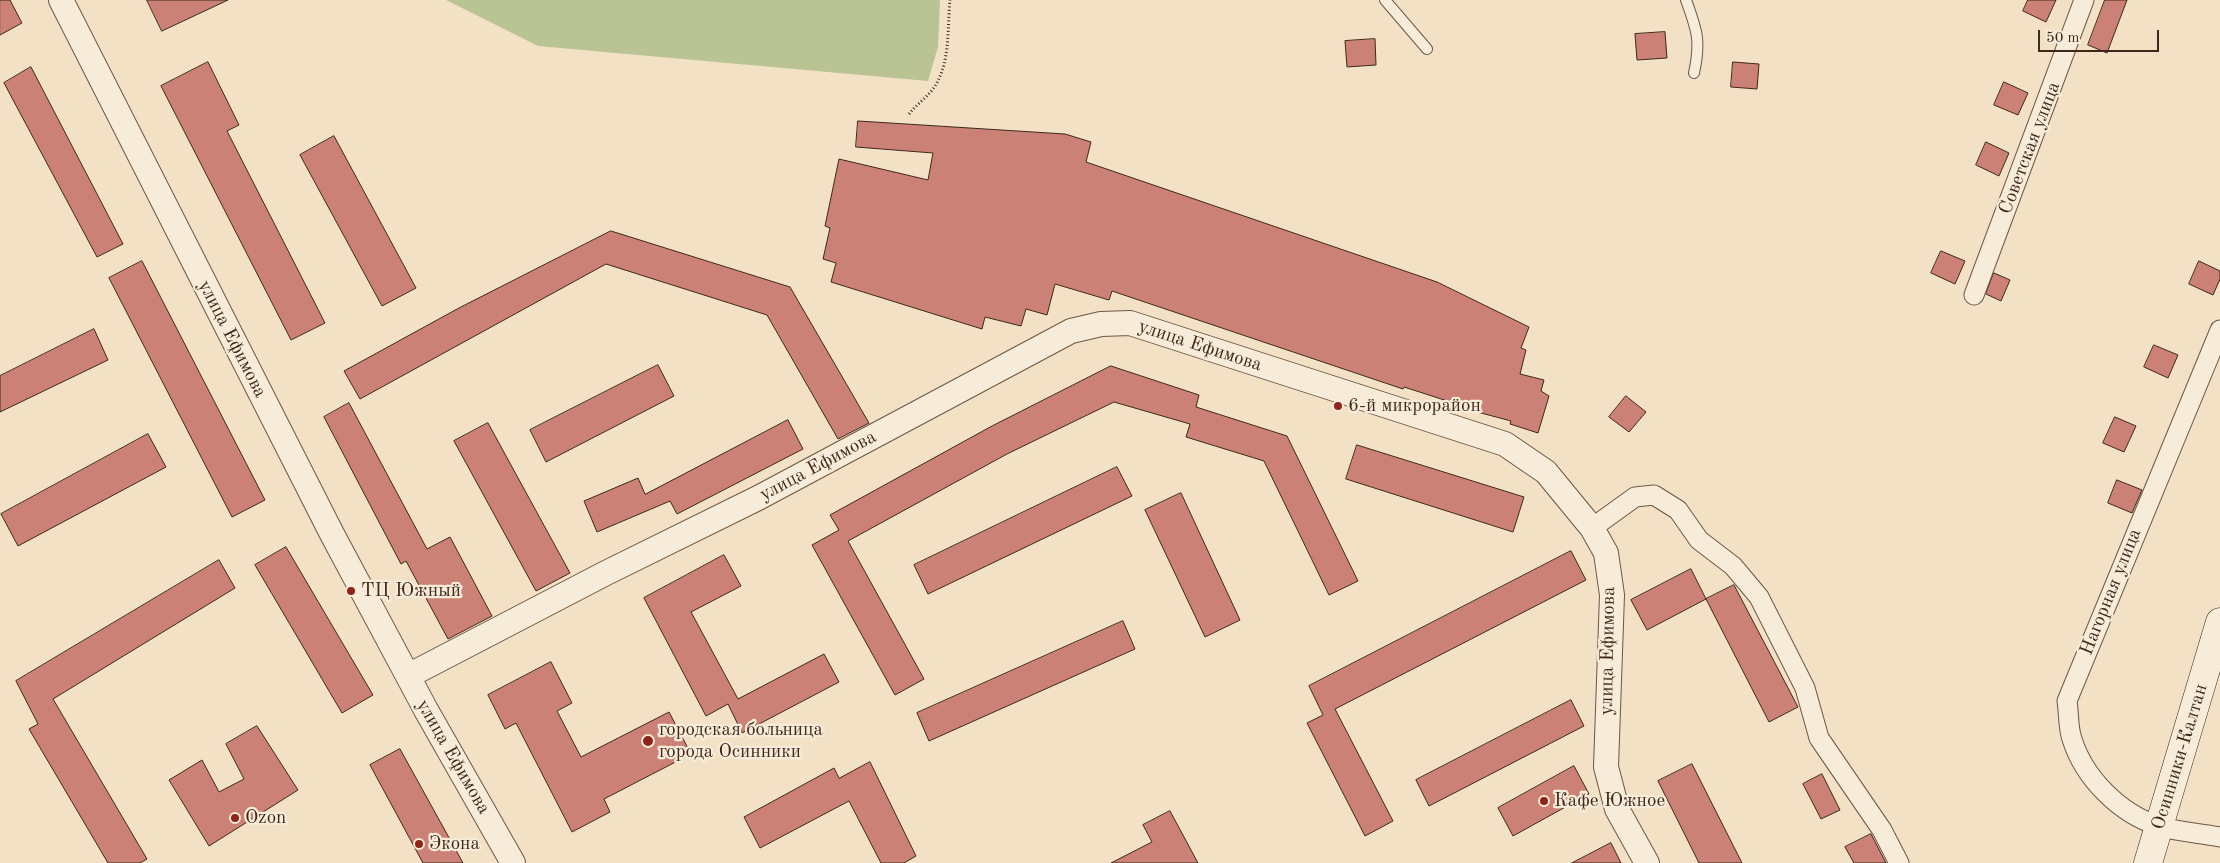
<!DOCTYPE html>
<html>
<head>
<meta charset="utf-8">
<style>
	body { margin:0 }
	#map { position:relative; width:2220px; height:863px; overflow:hidden; background:#f2e1c4; font-family:"Old Standard TT",serif }
	canvas { display:block }
	.scale { position:absolute; left:2038px; top:30px; width:121px; height:22px; box-sizing:border-box; border:2px solid #3f281b; border-top:0; padding-left:6px; font-size:15px; line-height:18px; white-space:nowrap; color:#3f281b; -webkit-text-stroke:4px #f7ecd9; paint-order:stroke }
</style>
</head>
<body>
<div id="map">
<canvas width="2220" height="863"></canvas>
<div class="scale">50 m</div>
</div>
<script>
const c = document.querySelector('canvas').getContext('2d');
c.lineJoin = 'round';
function paint(path, color) {
  c.fillStyle = color;
  c.fill(path, 'evenodd');
}
function trace(path, color, width, dash) {
  c.strokeStyle = color;
  c.lineWidth = width;
  c.lineCap = dash ? 'butt' : 'round';
  c.setLineDash(dash || []);
  c.stroke(path);
}
function label(font, color, halo, rows, align = 'center') {
  c.font = font + ' "Old Standard TT",serif';
  c.lineWidth = 4.5;
  c.setLineDash([]);
  c.textBaseline = 'middle';
  c.strokeStyle = halo;
  c.fillStyle = color;
  for (const [text, x, y, turn = 0] of rows) {
    c.save();
    c.translate(x, y);
    c.rotate((+turn || 0) * Math.PI / 180);
    c.textAlign = isNaN(turn) ? turn : align;
    if (halo) c.strokeText(text, 0, 0);
    c.fillText(text, 0, 0);
    c.restore();
  }
}
paint(new Path2D(`
	M446,0h494l-2,47 -10,34 -390,-35z`), '#bac394');
const building = new Path2D(`
	M0,0h10l12,23 -22,12z
	M147,0h81l-66,31z
	M2028,0h28l-10,22 -23,-11z
	M2105,0h22l-20,53 -19,-8z
	M1665,32l2,26 -30,2 -2,-26z
	M1375,39l1,26 -29,2 -2,-26z
	M208,62l31,63 -12,6 98,192 -34,17 -130,-254z
	M1733,62l26,2 -2,25 -26,-2z
	M31,67l92,177 -26,13 -93,-174z
	M2004,82l24,11 -10,22 -24,-10z
	M858,121l207,13 26,8 -5,20 351,120 92,45 -8,21 5,2 -6,24 24,6 -3,11 8,5 -11,37 -28,-9 1,-3 -45,-12v-2l-62,-20 -1,2 -291,-98 -3,9 -54,-16 -8,31 -21,-6 -5,17 -36,-9 -3,12 -151,-47 5,-19 -13,-4 7,-31 -5,-2 14,-67 89,21 5,-27 -77,-6z
	M334,136l82,152 -34,18 -82,-151z
	M1986,142l23,11 -10,23 -23,-11z
	M611,231l179,56 79,136 -31,16 -71,-124 -161,-51 -246,135 -16,-28 115,-63z
	M1941,251l24,10 -10,23 -24,-11z
	M142,261l123,239 -33,17 -123,-239z
	M2199,261l21,10v8l-7,16 -24,-11z
	M1994,273l16,7 -9,21 -15,-7z
	M94,329l14,31 -108,52v-36z
	M2154,345l24,10 -10,23 -24,-11z
	M658,365l16,31 -128,66 -16,-32z
	M1111,366l88,29 -3,12 91,29 71,145 -29,14 -65,-134 -78,-24 4,-13 -76,-22 -107,52 -159,87 76,138 -29,16 -83,-150 27,-15 -9,-15 162,-89z
	M1626,396l20,16 -17,20 -20,-15z
	M349,403l78,146 23,-12 42,79 -44,23 -42,-78 -5,3 -77,-147z
	M2115,417l21,9 -12,26 -21,-9z
	M788,420l15,29 -126,65 -7,-13 -73,31 -13,-31 54,-23 7,16z
	M488,423l82,150 -34,18 -82,-150z
	M148,434l18,33 -148,79 -17,-32z
	M1357,445l167,52 -11,35 -167,-53z
	M1117,467l15,29 -204,98 -14,-29z
	M2117,480l25,10 -10,23 -24,-10z
	M1181,493l59,127 -35,17 -60,-127z
	M286,547l87,148 -31,18 -87,-148z
	M1571,551l15,29 -251,129 58,112 -28,15 -58,-113 16,-8 -14,-29z
	M724,555l17,31 -50,26 47,87 86,-45 15,28 -97,51 -14,-29 -22,12 -62,-118z
	M219,560l16,28 -182,111 94,160 -7,4h-32l-79,-134 9,-5 -22,-43z
	M1691,569l15,30 -59,31 -16,-30z
	M1734,585l64,122 -29,15 -63,-123z
	M1123,621l12,28 -206,92 -12,-28z
	M551,662l21,41 -15,8 24,46 88,-45 22,42 -87,45 6,13 -38,20 -56,-109 -11,6 -17,-34z
	M1571,700l13,26 -155,80 -13,-26z
	M257,726l41,64 -89,56 -40,-66 33,-20 17,32 25,-13 -18,-35z
	M400,749l63,114h-40l-53,-98z
	M870,762l46,94 -12,7h-23l-32,-62 -89,47 -16,-31 90,-49 5,10z
	M1692,764l50,99h-43l-41,-82z
	M1574,766l15,28 -76,42 -15,-28z
	M1822,774l18,36 -19,9 -18,-35z
	M1170,811l28,52h-87l41,-21 -9,-17z
	M1871,834l15,29h-32l-9,-16z
	M1611,843l10,20h-49z`);
paint(building, '#cb8175');
trace(building, '#3f281b', 1);
const service = new Path2D(`
	M1385,0l42,49
	M1686,0c11,30 15,41 8,73`);
const minor = new Path2D(`
	M1974,295l110,-295
	M2220,330l-153,371c2,12 1,27 5,38 12,39 48,75 87,87 19,6 41,7 61,11
	M1592,528l43,-31 19,-2 24,15 21,30 34,26 26,31 46,91 14,50 63,92 17,33`);
const tertiary = new Path2D(`
	M61,0l271,534 94,176 87,153
	M408,676l198,-103 152,-75 313,-167 30,-7 29,-1 375,121 41,28 46,56 14,25 6,42 -6,172 11,42 30,54`);
const secondary = new Path2D(`
	M2148,863l72,-241`);
trace(service, '#6c5645', 12);
trace(minor, '#6c5645', 21);
trace(tertiary, '#6c5645', 26);
trace(secondary, '#3f281b', 29);
trace(new Path2D(`
	M909,114c7,-9 17,-16 24,-25 18,-25 14,-60 17,-89`), '#3f281b', 3, [1, 2.5]);
trace(service, '#f7ecd9', 10);
trace(minor, '#f7ecd9', 19);
trace(tertiary, '#f7ecd9', 24);
trace(secondary, '#f7ecd9', 28);
for (const [x, y, r, color] of [
	[1338,406,5,"#8f2418"],
	[351,591,5,"#8f2418"],
	[648,741,6,"#8f2418"],
	[1544,801,5,"#8f2418"],
	[235,818,5,"#8f2418"],
	[419,844,5,"#8f2418"]
]) {
  const dot = new Path2D();
  dot.arc(x, y, r, 0, 2 * Math.PI);
  c.fillStyle = color;
  c.fill(dot);
  trace(dot, '#f7ecd9', 2);
}
label('19px', '#3f281b', '#f7ecd9', [
	["Советская улица",2030,148,-69],
	["улица Ефимова",232,339,63],
	["улица Ефимова",1200,346,18],
	["улица Ефимова",818,466,-28],
	["Нагорная улица",2111,592,-68],
	["улица Ефимова",1608,651,-89],
	["улица Ефимова",453,757,60],
	["Осинники-Калтан",2180,757,-73]
]);
label('19px', '#3f281b', '#f7ecd9', [
	["6-й микрорайон",1348,406],
	["ТЦ Южный",361,591],
	["городская больница",659,730],
	["города Осинники",659,752],
	["Кафе Южное",1554,801],
	["Ozon",245,818],
	["Экона",429,844]
], 'left');
</script>
</body>
</html>
